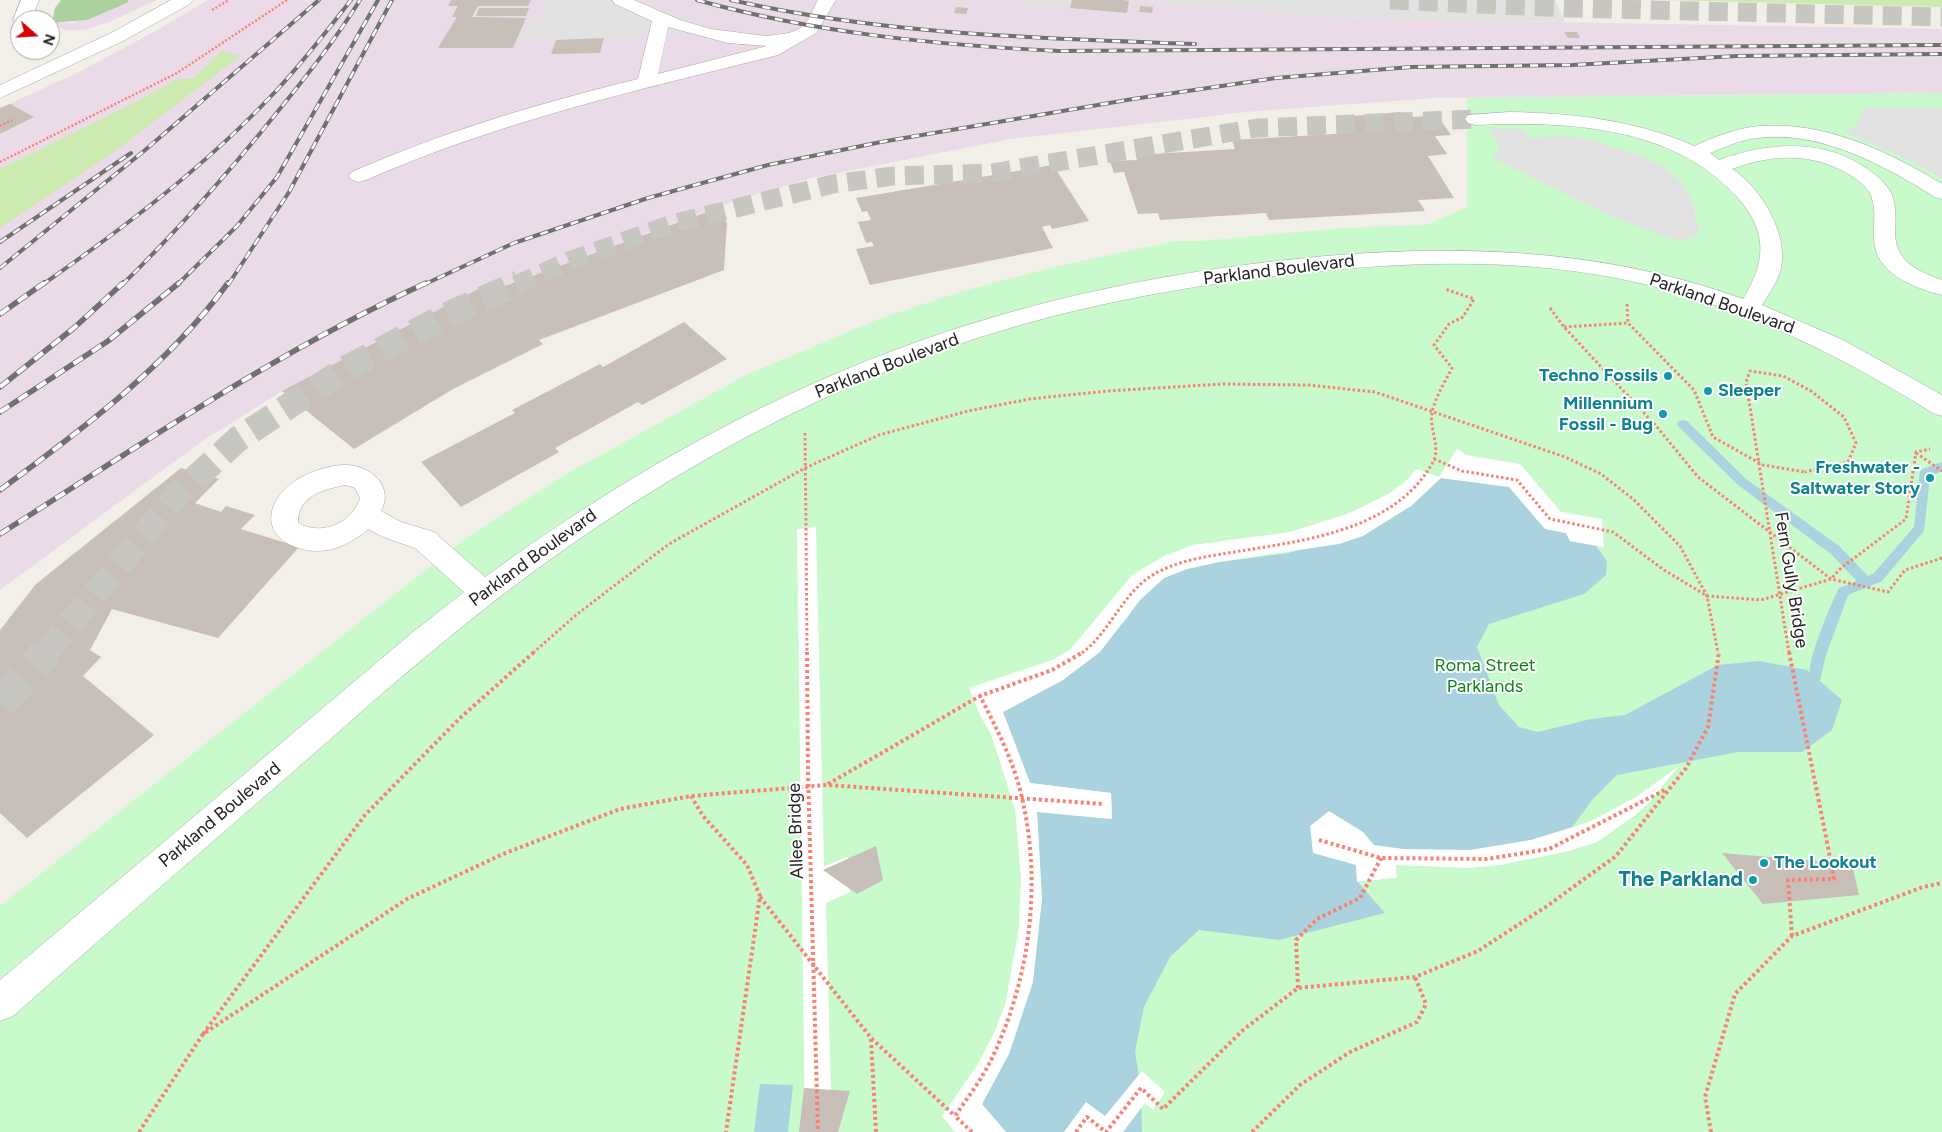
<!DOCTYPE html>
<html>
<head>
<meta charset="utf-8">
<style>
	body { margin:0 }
	#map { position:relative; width:1942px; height:1132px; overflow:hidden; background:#f2efe9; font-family:Figtree,sans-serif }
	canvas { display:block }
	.north { position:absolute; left:10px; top:10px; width:50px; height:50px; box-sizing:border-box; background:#fff; border:1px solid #a7a7a7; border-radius:50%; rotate:109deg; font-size:14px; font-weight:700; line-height:20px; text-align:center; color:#222 }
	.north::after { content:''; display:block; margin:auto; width:18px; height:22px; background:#d40000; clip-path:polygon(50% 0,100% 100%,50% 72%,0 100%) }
</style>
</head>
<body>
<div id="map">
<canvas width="1942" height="1132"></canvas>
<div class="north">N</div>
</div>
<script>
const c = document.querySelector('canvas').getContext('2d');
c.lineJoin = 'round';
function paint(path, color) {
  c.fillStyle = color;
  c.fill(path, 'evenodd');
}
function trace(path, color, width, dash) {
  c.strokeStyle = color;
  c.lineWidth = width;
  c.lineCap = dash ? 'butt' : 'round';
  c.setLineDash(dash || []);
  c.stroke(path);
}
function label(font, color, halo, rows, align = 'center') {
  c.font = font + ' Figtree,sans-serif';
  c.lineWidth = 4;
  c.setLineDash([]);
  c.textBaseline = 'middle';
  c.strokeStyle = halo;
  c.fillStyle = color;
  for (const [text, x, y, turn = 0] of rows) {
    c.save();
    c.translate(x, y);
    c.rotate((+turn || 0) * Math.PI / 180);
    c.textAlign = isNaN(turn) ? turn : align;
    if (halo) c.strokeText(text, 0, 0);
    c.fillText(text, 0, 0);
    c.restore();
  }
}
paint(new Path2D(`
	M131,0h26l-48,22 -25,8h-20l-12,-7h22z
	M208,0h810l8,1 -1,3 103,9 3,-13h3l198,18 610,11v64l-506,5 -180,13 -245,28 -199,39 -72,21 -238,88 -14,-3 -206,107 -81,51 -201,148v-482l73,-33 79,-42z`), '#ebdbe8');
paint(new Path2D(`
	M1663,0h279v7z
	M222,51l18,5 -126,96 -114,76v-59l138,-68 39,-22h16z`), '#cdebb0');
paint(new Path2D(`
	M61,0h67l1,2 -42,18 -35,3 3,-15z`), '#add19e');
paint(new Path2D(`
	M1942,93v1039h-1942v-226l466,-368 97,-62 183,-101 133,-56 81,-27 94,-25 121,-26h28l138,-13 85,-3 41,-18v-109z`), '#c8facc');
paint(new Path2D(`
	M547,0h93l61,25 -22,11 -161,4 7,-19h12z
	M1018,0h113l-3,14 -103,-10 1,-3z
	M1134,0h421l10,22 -233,-4z
	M1864,108h78v70l-37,-20 -58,-25 11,-10z
	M1489,129h34l6,9 38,-2 27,5 45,14 25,12 18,16 10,18 7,28 -4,8 -11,3 -12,-1 -66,-25 -113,-56 7,-10z`), '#e2e2e2');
paint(new Path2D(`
	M1441,478l68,9 36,42 21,4 4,8 26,5 11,15 -1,14 -22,19 -95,30 -12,23 22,58 20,22 19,5 53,-13 34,-4 93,-50 41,-4 48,9 35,30 -10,30 -30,22h-64l-121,23 -24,24 -23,31 -39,10 -135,25 1,13 -39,4 27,31 -106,27 -80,-10 -29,27 -26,50 -9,45 6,36 1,44h-167l7,-28 27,-50 33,-155 -5,-87 75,7 -1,-26 -81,-10 -27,-71 60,-32 62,-59 15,-21 24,-22 23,-9 32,-7 70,-9 122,-47z
	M760,1084l33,1 -5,47h-34z`), '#aad3df');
paint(new Path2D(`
	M1457,449l9,6 54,9 41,48 41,7 2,28 -34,-6 -4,-8 -21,-4 -36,-42 -68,-9 -30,28 -48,30 -24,8 -120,18 -32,7 -23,9 -24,22 -40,52 -37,28 -60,32 27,71 81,10 1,26 -75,-7 5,87 -9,83 -24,72 -27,50 24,28h-51l-13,-16 36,-52 15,-29 12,-30 14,-77 2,-50 -6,-69 -24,-75 -10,-17 -12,-29 83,-28 19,-11 61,-74 34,-20 27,-10 97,-13 60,-19 40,-20 18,-14 8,-10 23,8z
	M816,527l8,339 24,-9 2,35 -24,11 6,229h-27l-8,-603z
	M1679,766l-33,40 -12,10 -37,26 -32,10 -65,13 -31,3 -73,-3 1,13 -40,4 -1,-17 -43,-12 -3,-27 19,-15 34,21 11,13 29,4 67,1 61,-10 58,-18 47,-25z
	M1142,1071l23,21 -12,18 -8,-7 -22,29h-59l22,-30 19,14z`), '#fff');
paint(new Path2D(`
	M1683,420l4,1 59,58 93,67 29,30 6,-3 40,-46 6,-57 22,-8v9l-12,5 -6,55 -42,50 -34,14 -22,60 -6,26 -5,2 -5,-2c-6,-13 21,-78 29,-93l18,-7 -26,-27 -93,-69 -59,-58 -2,-3 2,-3z`), '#aad3df');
paint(new Path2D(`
	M451,0h80l-3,6h-50l-6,11 54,1 -13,30h-75l19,-31h-5l6,-11h-10z
	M1072,0h51l6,1 -2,12 -57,-5z
	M1140,6l13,1 -1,6 -13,-1z
	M956,7l12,1 -2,6 -12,-1z
	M479,8h50l-3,8h-50z
	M1564,32h13l3,6h-12z
	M604,38l-4,15 -49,1 5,-14z
	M10,104l24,13 -34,17v-26z
	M1401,112l3,5 34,-1 13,19 -16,1 12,18 -19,2 26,42 -36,2 7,11 -156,9 -3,-7 -106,7 -2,-7 -20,1 -14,-42 -10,1 -4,-12 27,-1 -1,-5 99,-6 -3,-9 119,-7 -10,-16z
	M1053,165l36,56 -37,8 -2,-4 -8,2 11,21 -183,37 -14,-36 18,-3 -2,-4 -6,1 -8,-21 13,-2 -4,-9 -5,1 -6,-14z
	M715,209l12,14 -3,47 -185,70 4,4 -90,45 -99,60 -72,-58 206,-107 14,3z
	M684,322l43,37 -85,46 -4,-3 -83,46 4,4 -98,55 -40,-45 94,-49 -3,-3 88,-46 3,3z
	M181,468l38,11 -24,24 26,9 5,-6 29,9 -14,14 58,18 -81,91 -106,-29 -22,41 11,7 -18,19 71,59 -127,103 -27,-25v-183l36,-46z
	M876,846l7,34 -26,14 -34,-24z
	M1722,853l130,11 7,31 -96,9z
	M804,1088l46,3 -12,41h-39z`), '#c7bfb8');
trace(new Path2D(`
	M1390,0l178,8 374,9
	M516,285l53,-24 103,-37 161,-40 60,-8 99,-3 265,-45 218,-9`), '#c8c6c1', 19, [19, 10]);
trace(new Path2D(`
	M46,653l131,-158 61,-56 109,-71 100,-53 72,-32`), '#c8c6c1', 26, [26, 12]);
trace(new Path2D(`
	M0,703l47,-51`), '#c8c6c1', 33, [33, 17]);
const minor = new Path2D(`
	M21,0h18l-8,20h-11v5l-7,-5z
	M171,0h22l-3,4 -67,37 -123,57v-13l111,-52z
	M612,0h22l46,20 31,9 55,7 23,-3 10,-4 9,-9 10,-20h18l-20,33 -38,22c-140,35 -278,66 -412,125l-7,2 -7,-2 -3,-4 3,-4c93,-41 188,-69 286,-93l14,-58 -37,-17zM668,27l60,16 39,3 -109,28z
	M1509,112c64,1 126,8 185,34 20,-9 43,-18 65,-20 65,-5 129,25 183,58v15l-7,-2c-52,-32 -114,-67 -178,-59 -17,2 -32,9 -47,15l9,7c47,-17 100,-22 144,6 11,7 23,16 29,29 4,11 4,23 3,34 -1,32 20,41 47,51v15c-28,-7 -68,-22 -68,-57 -1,-14 3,-28 -3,-42 -3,-9 -13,-16 -21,-21 -37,-23 -78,-21 -118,-6 29,19 56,64 49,99 -3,14 -12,25 -19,37l81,35 99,55v21l-9,-3c-90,-56 -185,-104 -289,-129 -117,-28 -241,-23 -360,-9 -126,14 -253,40 -372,86 -174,67 -335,169 -477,288 -48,39 -94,81 -141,122 -94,81 -188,163 -281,245l-13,5v-41l413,-348 51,-40 -49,-44 -32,-11 -15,-8c-11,10 -25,18 -40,21 -27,5 -68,-11 -54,-45 11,-25 45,-39 70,-40 25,-1 51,21 37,46l20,11 33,10 51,45c126,-92 263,-172 410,-227 138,-52 285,-81 431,-94 142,-12 282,-6 417,43 23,-37 25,-67 -5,-101 -65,-73 -172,-77 -263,-73l-7,-2 -3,-4 3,-4zM346,485l9,3 5,10c-8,26 -39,38 -62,25 -1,-27 26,-34 48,-38z`);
trace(minor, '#a9a9a9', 1);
trace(new Path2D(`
	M212,10l17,-10
	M0,126l12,-6
	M0,162l177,-89 110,-73`), '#fa8072', 2.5, [2, 2]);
trace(new Path2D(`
	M1627,304l1,19 66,67 19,47 50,28 42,7
	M1550,308l14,19 93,100 41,50 133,102 57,13 17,-22 37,-12
	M1564,327l64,-4
	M805,433l1,95
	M1916,453l26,18
	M1434,459l28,12 55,9 33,39 63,13 51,38 43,26 54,4 70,-21 10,-11 65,-49 10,-67 14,-3
	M533,653l43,-38 93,-71 136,-76 74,-33 89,-24 62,-12 77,-8 116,-7 85,1 67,7 190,65 36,17 32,25 47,47 27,50 11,57
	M1082,653c29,-22 41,-62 74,-80 26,-14 55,-17 84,-22 69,-11 156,-22 193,-89 8,-16 -4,-33 -1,-49 3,-16 13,-31 20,-45l-18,-23 15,-21 14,-7 11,-18 -29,-10`), '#fa8072', 3, [2.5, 2.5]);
trace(new Path2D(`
	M828,784l152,-88
	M691,796l12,20 44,49 13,31 -34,236
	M1319,840l62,18 106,1 62,-10 116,-59
	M760,897l111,141 84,78
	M1792,936l-4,-56 46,-1 -7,-37
	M1298,988l-2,-48 21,-21 43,-21 21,-40
	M203,1034l162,-219 94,-96 75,-67
	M871,1039l5,93
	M139,1132l64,-98 204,-135 96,-45 117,-45 71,-13 136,-11 277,19
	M972,1132l-17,-16c13,-19 27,-37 37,-58 38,-79 50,-174 30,-260 -8,-36 -25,-69 -42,-102l72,-26 31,-18
	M1076,1132l11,-15 19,15 35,-44 22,21 80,-79 55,-42 117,-11 63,-26 69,-45 69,-50 70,-88 22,-41 11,-75
	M1252,1132l48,-47 50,-33 67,-30 9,-18 -11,-27
	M1711,1132l-6,-35 30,-103 57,-58 131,-49 19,-4`), '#fa8072', 4, [3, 3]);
paint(minor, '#fff');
const railFar1 = new Path2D(`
	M697,0c119,33 239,45 362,51l883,-6
	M731,0c156,35 305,38 464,44
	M0,242l131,-89
	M0,268l144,-117 175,-151
	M42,285c83,-58 165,-120 234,-194 27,-29 51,-60 75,-91
	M122,285c56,-55 108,-114 157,-175 29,-36 57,-71 81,-110
	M177,285l60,-59 40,-49 101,-177
	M228,285l61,-93 103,-192
	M423,285l91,-42 134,-45 120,-33 113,-23 252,-43 143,-21 135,-11 161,-2 165,-9 205,-2`);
const rail = new Path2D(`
	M0,314l44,-31
	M0,387l75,-60 48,-44
	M0,412l108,-71 71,-58
	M0,490c83,-61 166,-123 228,-207
	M0,534c139,-88 276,-182 426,-251`);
trace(railFar1, '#707070', 4);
trace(rail, '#707070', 5.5);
trace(railFar1, '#fff', 2.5, [8]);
trace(rail, '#fff', 4, [11]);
trace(new Path2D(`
	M806,528l1,125
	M1789,653l-43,-271 4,-11 33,5 28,15 33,26 12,26 -8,19 -43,10`), '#fa8072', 3, [2.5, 2.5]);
trace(new Path2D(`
	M807,652l1,122 10,358
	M1789,652l38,190`), '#fa8072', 4, [3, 3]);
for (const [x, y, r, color] of [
	[1668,376,5,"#0f9aa8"],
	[1708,391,5,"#0f9aa8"],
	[1663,414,5,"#0f9aa8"],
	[1930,478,5,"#0f9aa8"],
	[1764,863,5,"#0f9aa8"],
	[1753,880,5,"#0f9aa8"]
]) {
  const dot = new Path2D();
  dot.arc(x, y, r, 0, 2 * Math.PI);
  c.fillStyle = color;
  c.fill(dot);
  trace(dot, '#fff', 2);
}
label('18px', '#222', '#fff', [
	["Parkland Boulevard",1279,270,-7],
	["Parkland Boulevard",1722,304,19],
	["Parkland Boulevard",887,366,-21],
	["Parkland Boulevard",533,558,-36],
	["Fern Gully Bridge",1791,580,81],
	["Parkland Boulevard",220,815,-40],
	["Allee Bridge",796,831,-92]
]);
label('bold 18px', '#0d838f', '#fff', [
	["Techno Fossils",1658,376],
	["Sleeper",1718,391,"left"],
	["Millennium",1653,404],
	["Fossil - Bug",1653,425],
	["Freshwater -",1920,468],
	["Saltwater Story",1920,489],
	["The Lookout",1774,863,"left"]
], 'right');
label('18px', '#0c8416', '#fff', [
	["Roma Street",1485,666],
	["Parklands",1485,687]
]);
label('bold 21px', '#0d838f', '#fff', [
	["The Parkland",1743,880]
], 'right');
</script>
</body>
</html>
